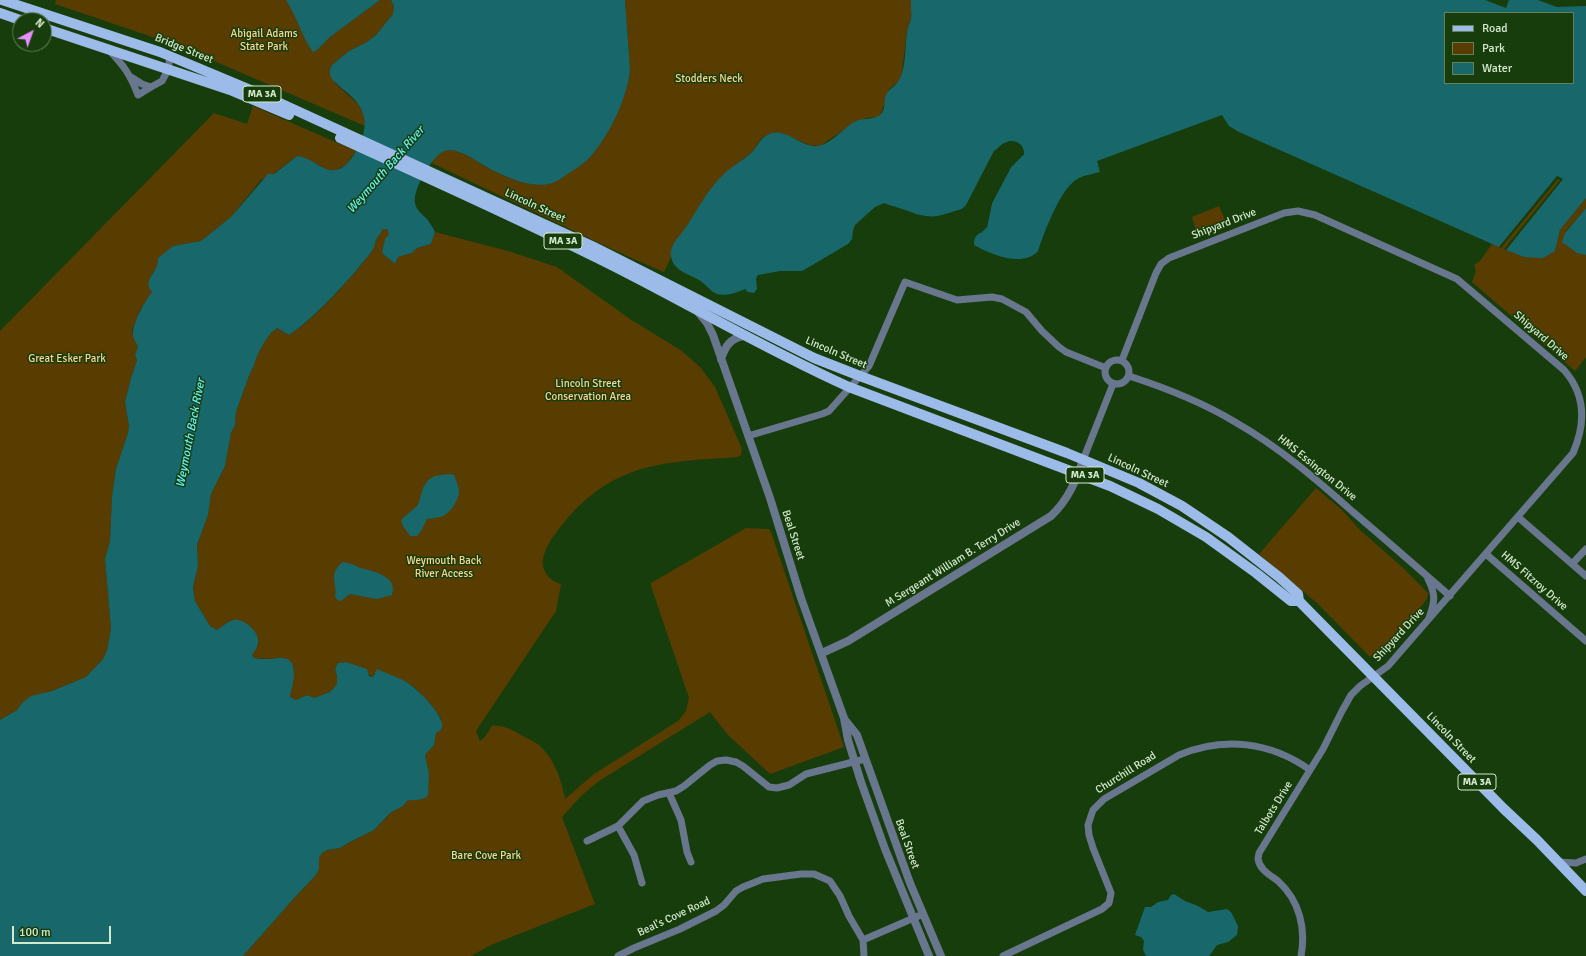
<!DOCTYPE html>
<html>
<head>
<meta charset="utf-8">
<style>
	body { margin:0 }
	#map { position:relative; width:1586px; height:956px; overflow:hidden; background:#183d0c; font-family:Signika,sans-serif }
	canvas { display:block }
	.legend { position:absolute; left:1444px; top:12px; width:130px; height:72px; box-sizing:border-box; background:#183d0c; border:1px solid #638259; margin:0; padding:5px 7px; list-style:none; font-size:12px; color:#d3e9cd }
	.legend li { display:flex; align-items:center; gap:8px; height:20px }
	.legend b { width:20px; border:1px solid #638259 }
	.north { position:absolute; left:12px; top:12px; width:40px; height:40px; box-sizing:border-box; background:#183d0c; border:1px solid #638259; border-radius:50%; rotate:41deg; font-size:11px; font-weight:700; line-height:16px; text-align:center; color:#d3e9cd }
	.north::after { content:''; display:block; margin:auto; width:14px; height:18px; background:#e88eff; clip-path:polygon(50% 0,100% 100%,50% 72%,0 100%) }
	.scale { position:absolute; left:12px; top:926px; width:99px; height:18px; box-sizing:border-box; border:2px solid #d3e9cd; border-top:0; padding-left:5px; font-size:12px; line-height:14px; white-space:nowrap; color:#d3e9cd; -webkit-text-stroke:3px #183d0c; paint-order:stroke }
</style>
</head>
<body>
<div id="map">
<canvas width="1586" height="956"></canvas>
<ul class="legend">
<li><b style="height:5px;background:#9dbbe9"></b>Road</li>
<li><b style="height:11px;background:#583c00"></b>Park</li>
<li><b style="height:11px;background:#18676b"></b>Water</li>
</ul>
<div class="north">N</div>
<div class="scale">100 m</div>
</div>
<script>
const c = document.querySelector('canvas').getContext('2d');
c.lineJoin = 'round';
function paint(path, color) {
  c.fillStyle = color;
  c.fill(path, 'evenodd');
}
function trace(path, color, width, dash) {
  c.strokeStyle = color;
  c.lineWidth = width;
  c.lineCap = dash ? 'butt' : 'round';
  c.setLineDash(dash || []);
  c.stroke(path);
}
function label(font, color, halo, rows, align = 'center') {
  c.font = font + ' Signika,sans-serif';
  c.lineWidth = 3;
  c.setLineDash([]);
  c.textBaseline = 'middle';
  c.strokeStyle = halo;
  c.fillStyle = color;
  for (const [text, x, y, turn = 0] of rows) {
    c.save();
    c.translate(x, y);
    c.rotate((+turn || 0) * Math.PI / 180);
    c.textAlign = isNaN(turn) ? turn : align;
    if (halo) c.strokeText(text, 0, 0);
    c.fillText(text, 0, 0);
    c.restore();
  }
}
paint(new Path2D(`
	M56,0h230l7,11 17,37 6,3 14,-14 50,-37h11l3,6 -1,8 -17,21 -9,7 -18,9 -17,14 -2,3 5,15 23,21 5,9 2,13 -186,-80 -124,-42z
	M625,0h286v17l-4,14 -5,42 -3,8 -10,8 -8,25 -4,3 -10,1 -12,4 -35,24 -11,-1 -27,-12h-6l-8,1 -7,5 -9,13 -30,24 -50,71 -1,10 -7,15c-22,-9 -43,-19 -65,-29l-167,-80c3,-7 10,-14 18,-13 14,1 24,10 36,17 12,6 26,13 40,16 6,1 14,2 21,1 8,-1 15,-6 21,-11 8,-5 16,-10 22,-16 18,-19 39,-63 40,-89z
	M253,106l103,45 -9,13 -10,6 -8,1 -12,-7 -20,-8 -24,18 -12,6 -30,37 -30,24 -28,5 -15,19 -8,12 2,15 -12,18 -8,21 2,7 4,8 -3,9 2,5 -6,18 -6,24 4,24 -1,7 -12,36 -4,27 -2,45 -5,18 6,70 -4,21 -4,9 -17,18 -34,14 -12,3 -18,9 -5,7 -17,10v-389l214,-218 33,11z
	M1557,176l6,3 -57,71 18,7h6l25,-6 5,-21 26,-32v10l-21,24 18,22 3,1v102l-11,14 -103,-89 4,-11 -2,-6 6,-4 12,-17 7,2z
	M1219,206l8,18 -30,11 -5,-18z
	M383,229h4l3,5 -8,19 13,11 3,-7 14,-4 5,-5 14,-4 4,-12 73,19 49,16 73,52 52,32 19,17 14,19 27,62 -1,6 -3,2c-70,5 -122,4 -172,63 -8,10 -21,25 -23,39 -2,12 7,22 18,25l-5,27 -80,120 4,10 4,-3 8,-12c11,-1 19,3 29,9 7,4 16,7 21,13 13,13 20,34 23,51l29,-25 84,-53 8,-10 3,-13 -38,-112v-3l95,-55 23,1 2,3 73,215 -74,27 -43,-40 -17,-22 -111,69 -17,14 -20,22 33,87 -104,41 -20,11h-228l52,-59 21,-22 3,-6v-11l3,-5 5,-3 13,-2 8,-5 26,-13 16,-17 13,-7 5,-6 20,-11 1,-15 -4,-19 9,-10 2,-12 6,-4 -1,-11 -11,-15 -15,-15 -12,-8 -29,-7 -1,4 -27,-15 -8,1 -3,6 2,7v8l-7,8 -16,6 -7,-3 -11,5 -6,-3 4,-30 -5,-6 -5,-3 -14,1 -16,-1 -2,-3 7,-12 -27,-23 -15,10 -7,-4 -15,-25 -2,-14 5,-21 -1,-21 11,-30 3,-21 14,-28 6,-33 4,-8 1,-13 14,-39c5,-7 5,-14 9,-21 4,-8 10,-19 18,-24l12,7c26,-16 64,-59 83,-84 2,-3 3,-7 4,-11 2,-4 5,-7 7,-11z
	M1316,488l26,22 17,19 43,38 26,26 -1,6 -20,25 -29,32 -5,1 -4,-1 -51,-52 -59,-50z`), '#583c00');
paint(new Path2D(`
	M286,0h94l-50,37 -14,14 -3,1c-11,-15 -16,-35 -27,-52z
	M391,0h234l5,68c-1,27 -21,68 -39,88 -6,7 -14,12 -22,17 -6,4 -13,10 -21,11 -8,2 -19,0 -27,-2 -12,-4 -26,-10 -36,-16 -11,-6 -23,-16 -36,-16 -14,-1 -37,40 -34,53 1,7 7,11 12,16 3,4 6,9 8,13l-4,12 -14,4 -5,5 -14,4 -3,7 -13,-11 3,-14 4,-5 -2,-5h-4c-2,4 -5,7 -7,11 -1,4 -2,8 -4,11 -19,25 -57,67 -83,84l-12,-7c-8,5 -14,16 -18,24 -4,7 -4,14 -9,21l-14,39 -1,13 -4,8 -6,33 -14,28 -3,21 -11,30 1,21 -5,21 2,14 15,25 7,4c5,-3 11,-9 17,-10 10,-2 27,13 24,24 -1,4 -4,8 -6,11l2,3c5,1 11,1 16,1 4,0 9,-2 13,-1 18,2 9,28 7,39l6,3 11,-5 7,3 16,-6 7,-8v-8l-2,-7 3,-6 8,-1 21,7 2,7 4,1 4,-8c8,4 18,7 26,11 11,5 42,35 39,47 0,3 -3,4 -6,6l-2,12 -9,10 4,19 -1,22c-6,4 -13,5 -20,4l-5,6 -13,7 -16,17 -26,13 -8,5 -13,2 -5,3 -3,5v11l-3,6 -21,22 -52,59h-243v-236l17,-10 5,-7 9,-7 21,-5 34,-14 17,-18 4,-9 4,-21 -6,-70 5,-18 2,-45 4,-27 12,-36 1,-7 -4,-24 6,-24 6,-18 -2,-5 3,-9c-3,-5 -6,-10 -5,-15 2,-13 11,-28 19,-39 -9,-11 2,-17 5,-27 1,-2 1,-5 1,-7l15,-12 28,-5 30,-24 37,-43h6l23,-18c13,1 24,13 33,14 9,2 16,-5 21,-11 14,-20 21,-42 2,-61 -7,-7 -15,-12 -21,-19 -3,-5 -3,-9 0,-14l17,-14 18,-9 9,-7 17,-21 1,-8z
	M911,0h574l21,8 3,-8h29l19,7 29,-1v192l-26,32 -5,21 -12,7h-4l-15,-1 -18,-7 56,-70 -4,-4 -59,71 -260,-115 -10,-6 -7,-11 -125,46 3,11c-7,2 -15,3 -21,6 -18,8 -35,55 -41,73 -15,17 -48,3 -64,-6 -1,-10 7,-12 13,-18l5,-24 19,-36 13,-13c0,-5 -2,-10 -8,-12 -27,-9 -37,57 -54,67 -3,2 -8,2 -12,4 -27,9 -36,-2 -61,-8l-5,-2 -9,4 -20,18 -2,5 -1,9 -4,5 -39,23 -7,4h-22l-22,4 -2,3 1,11 -3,4 -6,-1 -3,-3c-9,4 -23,9 -32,3 -4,-3 -7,-7 -11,-10 -11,-8 -29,-10 -31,-26 -2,-11 10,-21 15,-29 12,-18 21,-37 37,-52 8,-9 20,-14 28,-22 6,-6 9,-14 16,-18 17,-9 30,9 46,11 15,2 29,-17 41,-24 9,-5 21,-1 28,-9 4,-6 1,-14 5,-20 3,-5 9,-7 12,-13 7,-11 6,-34 8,-47 0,-5 3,-10 4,-15 1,-6 -1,-12 0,-18zM1445,13h128v70h-128z
	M1586,208v47l-9,-2 -15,-11 3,-9z
	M449,474l5,1c2,6 6,13 5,18 -1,8 -9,20 -16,23 -5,2 -11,2 -16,3l-6,12 -4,5h-7l-7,-10 -2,-6 17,-15 5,-17 5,-8 7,-4z
	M343,562c7,1 11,3 18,6 14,4 37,8 31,27l-15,4 -27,-5 -9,7 -3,-1 -3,-3c3,-15 -8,-22 8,-35z
	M1174,894l11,7 13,5 10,6 19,-3 4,3 7,14 -1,9 -9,7 -11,3 -8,11h-63l-3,-6 1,-9 -3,-4 -6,-2 10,-28h6l7,-5 10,-2 3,-5z`), '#18676b');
paint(new Path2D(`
	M1009,141l8,1 5,4 2,8 -13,13 -19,36 -5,24 -6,6 -3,-1 7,-6 5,-24 19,-36 13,-13 -1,-5 -5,-4 -7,-1 -13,9 -18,36 -10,18 -4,4 -24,8 -4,-1 26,-8 4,-4 28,-54z
	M1557,176l6,3 -57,71 -2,-1 56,-69 -2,-1 -57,69 -2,-1z`), '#183d0c');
trace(new Path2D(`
	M109,50c15,16 21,24 29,45l13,-8 11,-6 6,-11 2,-14
	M131,77l11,7 9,3
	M1105 372a12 12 0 1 1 24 0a12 12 0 1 1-24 0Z
	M1122,360l34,-87 5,-9 8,-6 115,-45 14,-2 17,4 142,64 107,91c22,25 22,53 9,83l-185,213 -28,20 -9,9 -9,16 -19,38 -64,104 -1,6c2,11 12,16 20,22 22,20 28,48 23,75
	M1129,376c37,12 73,26 106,46 44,25 81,57 118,90 33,28 65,56 97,84
	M748,436l74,-22 7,-3 40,-45 36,-84 52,18 35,-3 10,2 24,13 16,19 17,16 7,5 40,16
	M1083,460l30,-76
	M1518,517l68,59
	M1486,554l100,87
	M1572,564l14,-15
	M1428,579c8,16 7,22 1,39
	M669,793l12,27 6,32 4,10
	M618,826l16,29 8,28
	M587,841l31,-15 25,-25 15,-6 18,-4 8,-5 26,-21 7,-4 9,-1 10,2 7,4 26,21 8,1 12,-3 17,-11 59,-15
	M1558,862l18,1 10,-4
	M863,940l60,-26
	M618,956l16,-8 46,-19 36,-18 8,-6 12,-14 7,-4 20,-8 38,-5h13l16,7 10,15 9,20 14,24 1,16
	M1003,956l99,-47 7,-6 2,-10 -18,-45 -4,-13 -1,-10 5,-15 11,-11 75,-44c45,-19 92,-13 131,15`), '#69778e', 7);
trace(new Path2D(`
	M698,312l9,11 6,12 57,163 31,100 43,120 4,22 13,42 24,67 44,107
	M721,359c4,-12 9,-21 23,-23
	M822,653l26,-12 203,-125c17,-16 25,-35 32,-56
	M845,720l12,15 53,148 31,73`), '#69778e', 8);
trace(new Path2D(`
	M2,0l158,52 98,41 334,153 222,112 46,18 207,77 72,30 43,23 46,31 51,40 19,17 1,7 205,208 33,31 49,51
	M0,13l20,7
	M44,28l186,62 59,25
	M340,138c96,44 193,87 287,135 74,38 146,80 222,114l261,99 48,23 48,28 50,36 35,28h8`), '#9dbbe9', 10);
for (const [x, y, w] of [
	[262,94,38],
	[563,241,38],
	[1085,475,38],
	[1477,782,38]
]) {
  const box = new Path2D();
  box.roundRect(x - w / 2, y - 8, w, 16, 3);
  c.fillStyle = '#183d0c';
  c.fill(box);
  trace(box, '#d3e9cd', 1);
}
label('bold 10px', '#d3e9cd', null, [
	["MA 3A",262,94],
	["MA 3A",563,241],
	["MA 3A",1085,475],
	["MA 3A",1477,782]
]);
label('11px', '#fbd495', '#183d0c', [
	["Abigail Adams",264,34],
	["State Park",264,47],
	["Stodders Neck",709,79],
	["Great Esker Park",67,359],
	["Lincoln Street",588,384],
	["Conservation Area",588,397],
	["Weymouth Back",444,561],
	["River Access",444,574],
	["Bare Cove Park",486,856]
]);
label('11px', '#d3e9cd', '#183d0c', [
	["Bridge Street",184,49,22],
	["Lincoln Street",535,206,25],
	["Shipyard Drive",1224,224,-21],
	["Shipyard Drive",1541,336,41],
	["Lincoln Street",836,353,23],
	["HMS Essington Drive",1317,468,39],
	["Lincoln Street",1138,471,25],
	["Beal Street",793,535,72],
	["M Sergeant William B. Terry Drive",953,563,-32],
	["HMS Fitzroy Drive",1534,581,41],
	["Shipyard Drive",1399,635,-47],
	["Lincoln Street",1451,738,46],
	["Churchill Road",1126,773,-32],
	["Talbots Drive",1274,808,-58],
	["Beal Street",907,844,70],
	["Beal's Cove Road",674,917,-25]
]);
label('italic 12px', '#63f0f7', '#183d0c', [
	["Weymouth Back River",386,170,-49],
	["Weymouth Back River",191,433,-79]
]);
</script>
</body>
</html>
